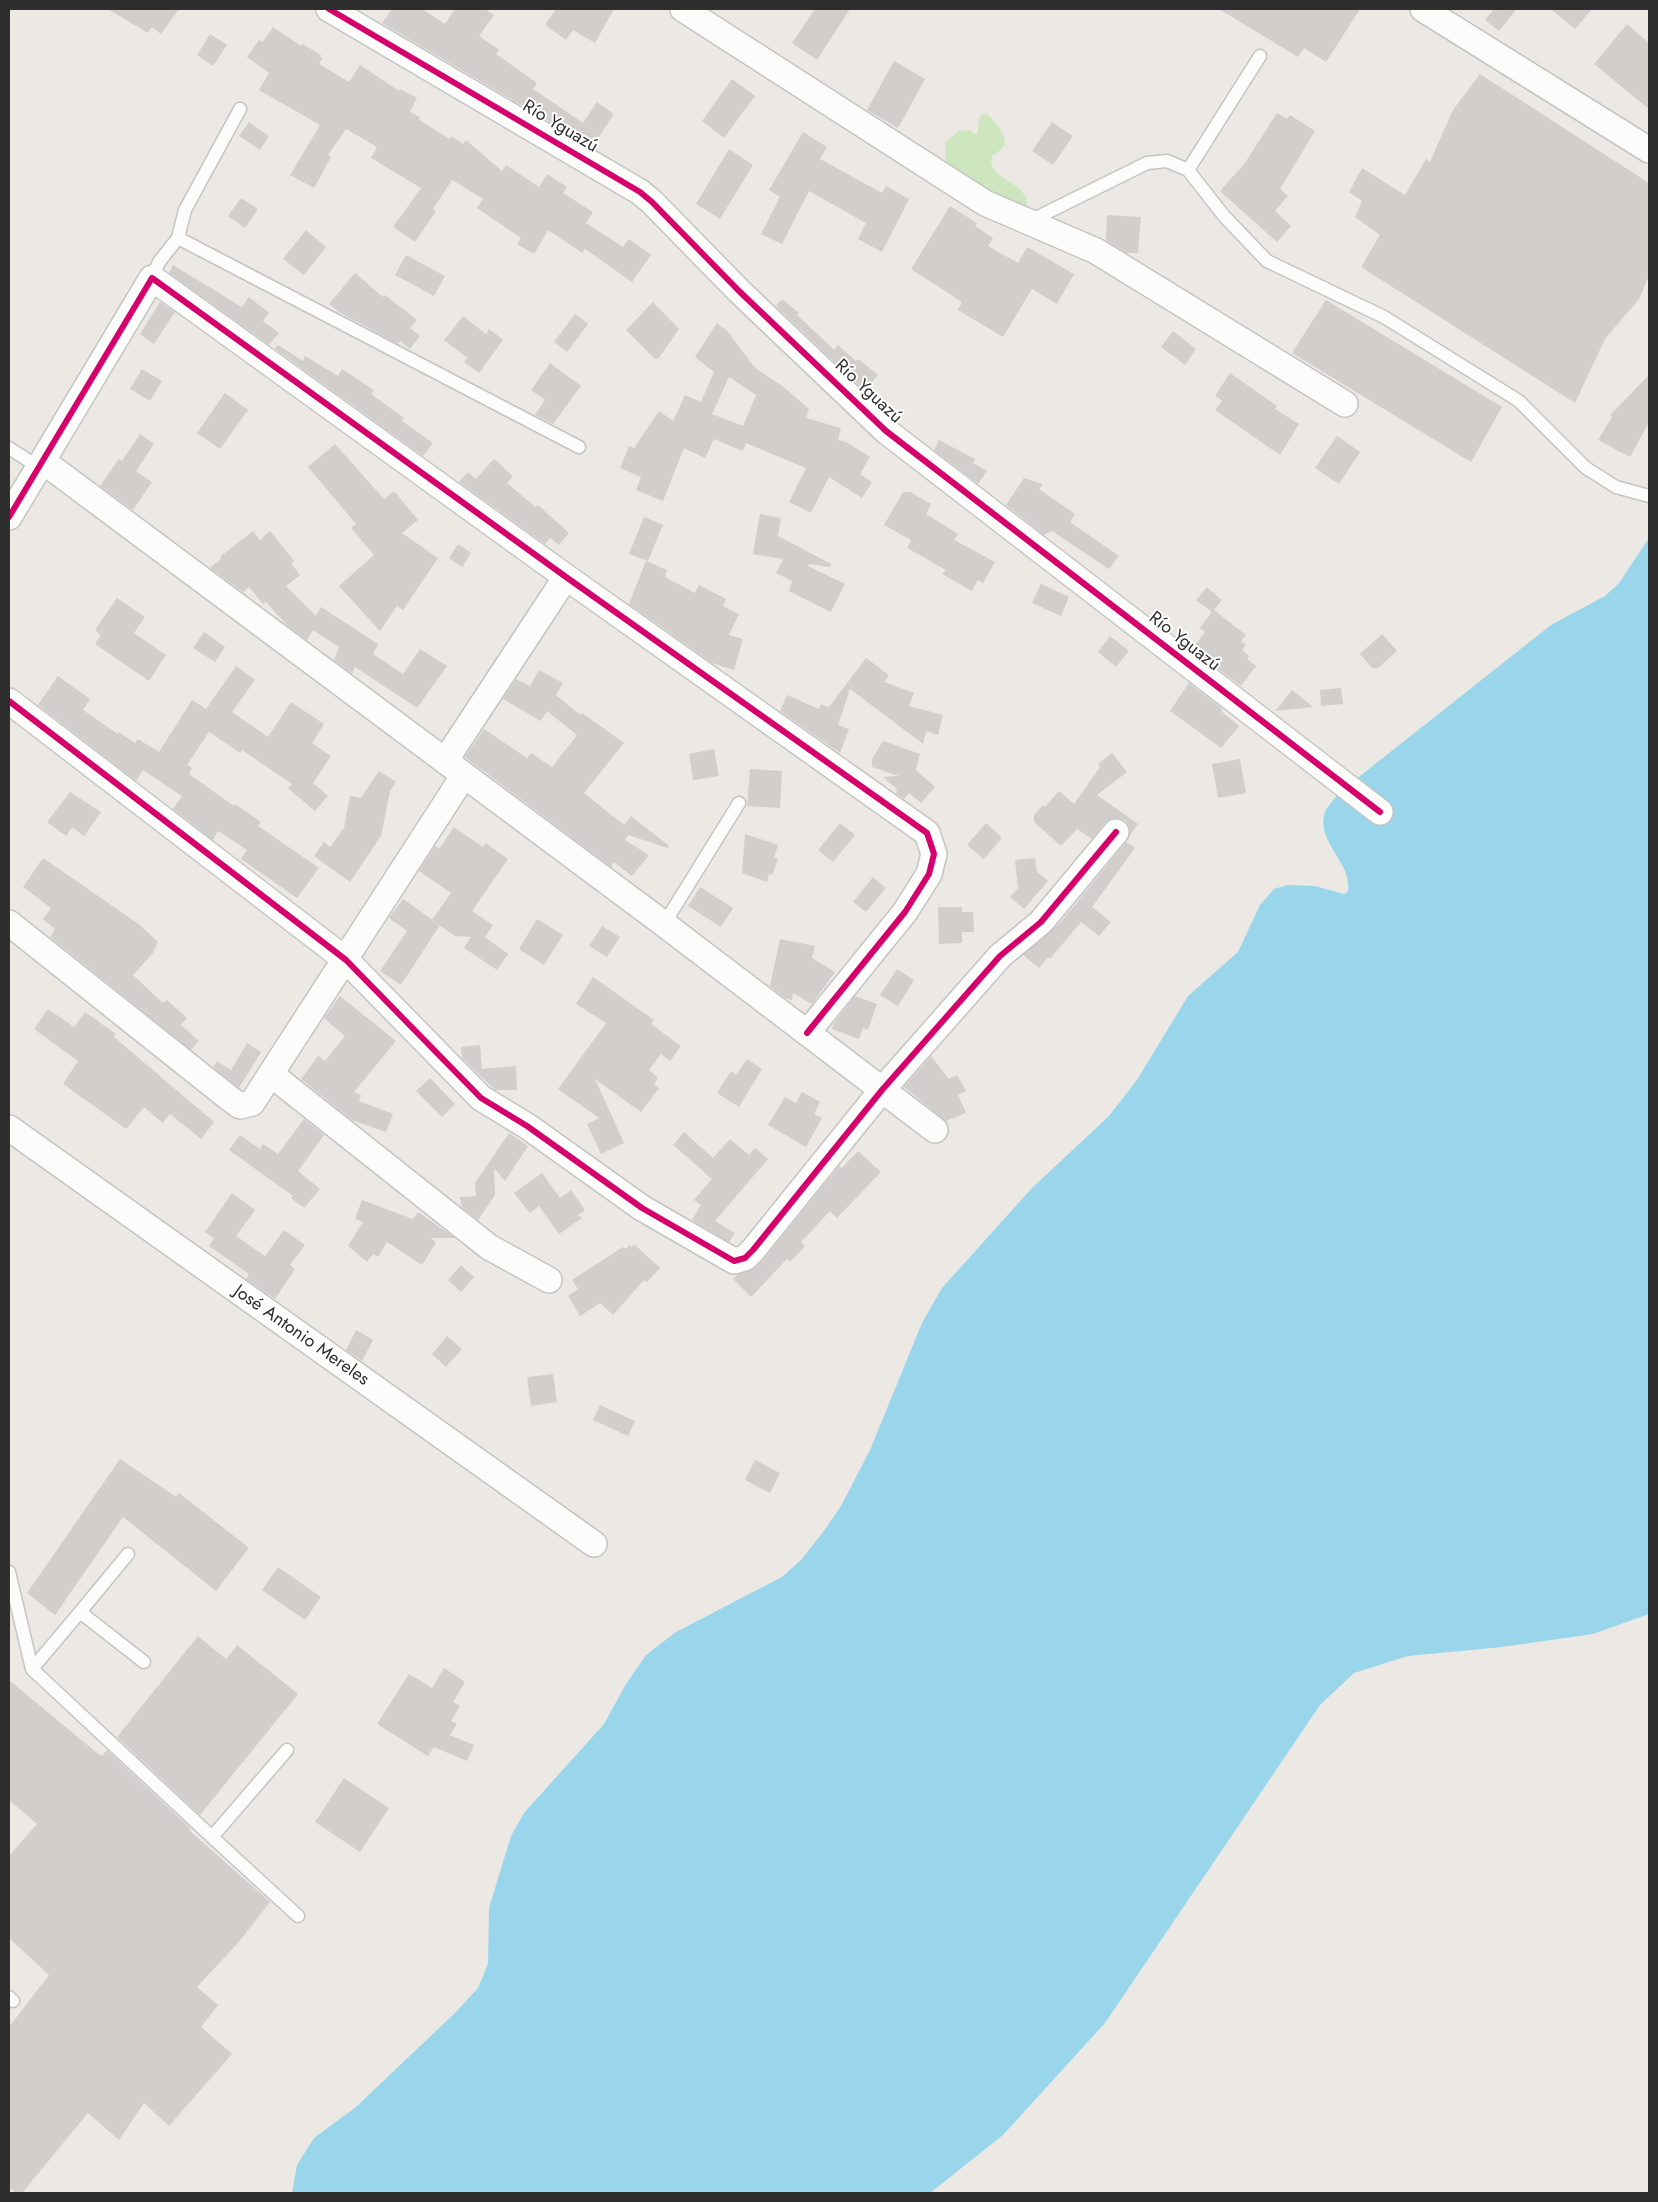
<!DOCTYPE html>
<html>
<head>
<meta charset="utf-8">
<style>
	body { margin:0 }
	#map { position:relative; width:1658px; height:2202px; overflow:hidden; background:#ece8e4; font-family:Jost,sans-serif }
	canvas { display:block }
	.frame { position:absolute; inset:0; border:10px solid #2e2e2e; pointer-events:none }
</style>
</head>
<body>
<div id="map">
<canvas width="1658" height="2202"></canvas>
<div class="frame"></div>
</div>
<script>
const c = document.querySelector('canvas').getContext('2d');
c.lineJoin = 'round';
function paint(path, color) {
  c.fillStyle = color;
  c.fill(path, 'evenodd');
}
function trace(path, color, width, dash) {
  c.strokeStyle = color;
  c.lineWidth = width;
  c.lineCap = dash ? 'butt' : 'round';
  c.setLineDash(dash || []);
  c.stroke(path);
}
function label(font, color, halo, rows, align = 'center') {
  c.font = font + ' Jost,sans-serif';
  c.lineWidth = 4;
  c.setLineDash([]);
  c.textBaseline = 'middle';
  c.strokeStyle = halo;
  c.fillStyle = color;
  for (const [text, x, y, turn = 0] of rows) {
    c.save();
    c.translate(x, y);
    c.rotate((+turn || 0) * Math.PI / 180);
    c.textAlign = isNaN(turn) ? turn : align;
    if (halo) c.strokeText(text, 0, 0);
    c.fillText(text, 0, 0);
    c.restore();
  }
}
paint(new Path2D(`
	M986,113c6,5 24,24 18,33 -2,4 -9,7 -12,10 -6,21 27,24 34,42 1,3 1,9 1,12l-81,-40 -1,-27 13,-12 12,-1 4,4h3l3,-18z`), '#cee6be');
paint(new Path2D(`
	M1649,538v1076l-56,20 -91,13 -94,9 -54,17 -34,32 -215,318 -102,112 -73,58h-638l5,-28 17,-27 42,-31 100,-95 22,-24 10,-24 1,-56 22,-72 13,-23 80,-89 22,-40 20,-29 30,-23 106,-55 20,-18 24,-31 15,-22 29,-56 52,-127 20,-35 90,-100 77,-72 28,-36 51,-84 50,-44 22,-47 14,-16 14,-4 27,1 29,8 4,-2c5,-30 -33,-49 -23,-80 3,-7 11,-15 16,-21l210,-166 54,-29 14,-13z`), '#99d6ec');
paint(new Path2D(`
	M108,9h71l-18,25 -9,-7 -4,6z
	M392,9h30l23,15 10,-15h30l9,6 -15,21 20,14 -3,4 41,29 -4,6 50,34 14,-21 17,12 -22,33 -210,-124z
	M556,9h58l-19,34 -22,-13 -7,10 -21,-15z
	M815,9h35l-33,51 -25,-17z
	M1219,9h141l-34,53 -22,-14 -6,9z
	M1494,9h23l-18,22 -14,-11z
	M1551,9h41l-17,20z
	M1627,24l22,19v66l-55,-45z
	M273,27l28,19 2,-2 18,11 -1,2 2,1 -3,6 30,18 11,-17 39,26 1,-2 17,9 -7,14 10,5 -1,3 31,19 1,-3 12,8 3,-4 36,31 4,-6 33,22 8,-13 20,13 -4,6 30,19 -7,11 37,24 6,-8 22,16 -19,27 -47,-33 -3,4 -34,-23 -14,24 -17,-10 4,-6 -44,-30 6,-9 -31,-19 -19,29 3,2 -21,31 -22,-15 28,-39 -50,-30 6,-11 -31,-18 -18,26 3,2 -17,31 -24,-13 30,-50 -61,-35 10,-17 -22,-16 12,-17 4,2z
	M210,34l17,11 -14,21 -16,-11z
	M894,61l31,18 -27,49 -31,-18z
	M1480,74l169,109v93l-10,23 -34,40 -30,64 -214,-136 19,-32 -25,-18 7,-16 -13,-9 13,-24 43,27 21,-36 4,3 23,-52z
	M732,79l23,17 -31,42 -22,-17z
	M1277,113l10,6 3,-4 25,16 -35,58 8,7 -13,15 16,15 -14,16 -57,-51 25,-28z
	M249,122l20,14 -9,14 -21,-14z
	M1052,122l21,14 -20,29 -21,-14z
	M803,132l24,15 -7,12 62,34 4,-7 23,13 -27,53 -24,-13 8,-16 -57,-32 -27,53 -21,-10 19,-37 -11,-7z
	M729,149l24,16 -33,54 -24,-15z
	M241,198l17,11 -13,19 -17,-12z
	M950,206l27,17 -2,3 18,12 -5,8 30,17 9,-16 47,27 -17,30 -25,-15 -29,48 -45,-27 4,-8 -51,-33z
	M1107,215l34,2 -3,36h-12l-20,-13z
	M306,230l20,17 -22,28 -21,-16z
	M406,255l39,21 -11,20 -39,-21z
	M173,265l69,42 7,-10 20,16 -6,8 16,12 -10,12 -100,-72z
	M355,273l28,24 2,-2 32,25 -7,8 10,8 -10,13 -10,-8 -2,3 -59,-32 -10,-8z
	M782,299l17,14 -2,2 37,35 4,-5 18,16 2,-2 20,16 -13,16 -89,-85z
	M1326,300l176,107 -31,55 -179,-109z
	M160,302l15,10 -21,32 -14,-10z
	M653,302l26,27 -21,30h-3l-29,-29z
	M575,314l13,10 -21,28 -13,-10z
	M463,316l23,18 3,-5 14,11 -24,33 -15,-11 4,-4 -24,-18z
	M717,323l11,9 27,36 27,18 27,23 -3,9 35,10 -3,12 8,2 24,15 -10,17 12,8 -10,16 -33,-21 -18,36 -22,-11 17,-34 -60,-25 -3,8 -29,-12 -9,19 -21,-10 -21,53 -27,-11 5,-13 -21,-9 9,-22 5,2 25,-37 14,10 12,-26 16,7 13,-30 -19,-15zM729,377l27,18 -13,31 -31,-12z
	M1173,331l23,18 -11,16 -24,-18z
	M278,345l25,16 2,-5 33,20 4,-7 32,21 -3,4 33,24 -2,3 31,22 -10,13 -148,-107z
	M550,363l31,23 -28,38 -18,-9 10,-15 -14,-10z
	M142,369l20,12 -12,20 -20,-12z
	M1230,373l47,33 -2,3 24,15 -19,31 -65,-45 7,-9 -7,-5z
	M1649,375v47l-19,35 -32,-17 14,-23 -2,-2z
	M225,393l23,17 -28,39 -23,-16z
	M140,434l14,10 -18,27 16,11 -19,28 -33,-24 19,-27 3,2z
	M1337,436l23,16 -21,32 -24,-16z
	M939,440l36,19 -2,4 14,8 -9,13 -44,-34z
	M335,444l49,55 10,-8 24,29 -16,13 36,25 -35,52 -6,-4 -17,25 -41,-45 35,-31 -23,-27 5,-4 -48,-57z
	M494,459l19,17 -6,7 28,24 3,-2 31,28 -10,12 -9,-7 -5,6 -86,-62 9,-10 8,7z
	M1024,478l19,6 -4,5 36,25 -5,8 49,34 -10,13 -57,-38 -8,4 -38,-30z
	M903,492h7l21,12 -5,10 32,20 -4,6 41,22 -12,21 -5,-3 -6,11 -30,-17 4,-4 -39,-22 4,-8 -27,-15z
	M760,514l21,4 -3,18 53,28 -1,3 -21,-3 -1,2 37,18 -14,28 -42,-21 3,-10 -16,-8 7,-14 -30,-5z
	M644,517l19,8 -15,36 -19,-7z
	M253,531l7,9 10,-9 24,30 -3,2 9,12 -14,11 30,30 5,-9 57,37 -5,10 30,20 17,-25 27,17 -30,42 -62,-41 -3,7 -18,-14 5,-13 -26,-17 -6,10 -19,-14 -22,-24 -3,2 -14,-17 -6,5 -33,-24 11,-9 -1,-2z
	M458,544l13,9 -9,14 -13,-9z
	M646,561l21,9 -2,7 30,16 4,-8 27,14 -3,7 16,8 -10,21 14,4 -9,31 -22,-7 -83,-59z
	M1041,584l28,13 -8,19 -29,-13z
	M1207,587l15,13 -8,10 32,25 -5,6 5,4 -4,5 7,6 -2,3 9,7 -15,20 -49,-37 13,-17 -5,-4 12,-16 -16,-12z
	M117,598l28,19 -11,16 32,22 -17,26 -54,-37 6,-9 -6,-5z
	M204,632l21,15 -10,15 -22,-14z
	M1382,634l15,17 -19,17h-6l-12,-14z
	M1110,636l19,15 -13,16 -18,-15z
	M866,658l23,17 -5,7 30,11 -5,13 34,9 -5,20 -12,-4 -3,13 -73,-55 -12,36 11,4 -9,24 -60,-42 7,-16 32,14 2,-5 8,3z
	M236,666l19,14 -23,32 36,25 23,-35 33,22 -12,19 19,13 -18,27 15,13 -13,15 -27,-23 4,-4 -50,-34 -2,3 -31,-21 -22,33 5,3 -3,6 45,32 1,-2 26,18 -3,4 61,42 -22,30 -56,-39 6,-9 -29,-19 -5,9 -40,-31 9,-13 -39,-26 -7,11 -98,-76 20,-29 32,23 -7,11 35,24 1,-2 16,11 3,-4 21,13 33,-52 14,9z
	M539,670l24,13 -7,12 24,20 2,-2 42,30 -40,50 40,32 7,-9 38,30 -1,2 -40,-13 -3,5 24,15 -17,21 -18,-14 -3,5 -146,-110 19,-28 43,29 4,-5 21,14 25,-32 -30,-24 -6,10 -38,-22 13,-20 14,7z
	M1189,683l34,26 -2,2 18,15 -18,22 -51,-37z
	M1341,688l2,16 -22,2 -1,-16z
	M1292,690l21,17 -38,4z
	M883,741l37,13 -4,16 19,17 -14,16 -12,-10 -5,6 -8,-6 1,-4 -14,-12 16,-1 -27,-9v-8z
	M714,749l5,27 -26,4 -4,-26z
	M1112,753l15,19 -30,23 41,29 -8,11v-7l-4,-7 -7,-3h-7l-7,5 -13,16 -15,-10 -16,17 -27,-24v-7l9,-10 2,2 14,-16 15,13 26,-37 -2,-3z
	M1240,759l6,34 -28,5 -6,-34z
	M750,769l32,2 -2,37 -33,-2z
	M379,771l17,11 -6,9 -9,45 -31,46 -36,-26 10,-14 6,5 14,-19 6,-32 11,2z
	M70,792l31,20 -17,24 -12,-9 -6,9 -19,-14z
	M840,823l15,12 -22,27 -15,-12z
	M986,823l16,15 -18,21 -17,-14z
	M454,827l29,20 3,-4 22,16 -36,52 21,14 -8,12 23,17 -11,16 -33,-22 7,-11 -16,-1 -23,-16 19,-27 -32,-22 16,-25 4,3z
	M745,834l33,11 -4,13 4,1 -6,16 -3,-1 -2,8 -25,-9z
	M1126,842l9,6 -43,59 19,15 -12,14 -18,-14 -31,37 -2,-2 -9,11 -16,-13 37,-32z
	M43,858l97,67 18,17 -5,11 -20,22 30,28 4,-3 20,18 -6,7 18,16 -8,9 -141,-113 5,-8 -12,-10 8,-11 -28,-21z
	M1035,858l2,14 11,9 -24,28 -14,-12 8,-9 -3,-28z
	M873,877l13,11 -20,24 -13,-10z
	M700,887l33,21 -12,19 -33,-21z
	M403,899l37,26 -39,60 -21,-14 27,-40 -18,-13z
	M938,907h24v5h11l1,20h-12v11l-23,1z
	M537,919l26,16 -19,30 -25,-16z
	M602,926l18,11 -13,20 -18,-11z
	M780,939l35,7 -3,12 23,14 -23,32 -19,-11 -1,7 -7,-2 -15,-12z
	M897,969l17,11 -16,26 -18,-11z
	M593,977l61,43 -3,4 30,22 -11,15 -9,-7 -12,16 9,8 -4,6 5,4 -18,24 -46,-33 29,64 -23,11 -14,-30 12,-6 -41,-29 48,-66 -30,-19z
	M340,996l56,45 -42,51 7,3 -2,6 34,13 -7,18 -34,-12 -51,-41 17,-23 7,5 20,-25 -21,-18z
	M855,996l22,8 -9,26 -5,-2 -4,11 -27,-10 2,-6z
	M48,1009l26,18 11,-15 31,22 -2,3 100,85 -13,17 -31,-25 -7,9 -19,-16 -18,22 -63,-45 15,-23 -44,-32z
	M247,1043l14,9 -22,36 -26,-21 4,-6 14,9z
	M480,1045l2,24 34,-3 1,24h-22l-33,-32 -1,-11z
	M931,1056l18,23 8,-4 9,16 -8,4 8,18 -20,8 -42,-34z
	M747,1059l15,10 -23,38 -22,-14 14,-22 5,4z
	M430,1078l25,26 -13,13 -26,-26z
	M802,1092l18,10 -6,12 8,4 -16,29 -38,-22 17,-28 11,6z
	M304,1119l20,16 -26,36 22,18 -16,19 -13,-10 2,-2 -64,-46 11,-15 20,14 3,-5 15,10z
	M684,1132l29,26 17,-19 19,16 6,-7 13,11 -53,62 20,12 -6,9 -37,-22 9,-15 -7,-5 18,-21 -39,-34z
	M509,1133l19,13 -23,35 -11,-13 1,27 -17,25 -16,-13 -2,-10 16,-1 -1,-13z
	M858,1151l23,21 -44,46 -7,-7 -29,31 4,4 -15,16 -3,-3 -36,38 -18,-18 4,-4 18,-7 8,-8 76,-94 3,2z
	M542,1173l18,25 11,-8 14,20 -7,5 4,3 -23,16 -20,-28 -9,7 -16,-20z
	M232,1193l23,17 -19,26 29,20 19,-26 21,15 -15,20 5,4 -20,30 -29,-20 3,-5 -40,-28 5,-8 -9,-6z
	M362,1200l51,19 5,-7 37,26h-24l5,5 -14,22 -35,-23 -9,15 -5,-3 -6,8 -19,-16 15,-24 -8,-3z
	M634,1244l26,24 -13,14 -3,-2 -31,35 -13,-12 -20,13 -12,-20 10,-7 -6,-9 51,-33 3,2 3,-4 2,2z
	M461,1265l13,12 -13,15 -13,-12z
	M356,1330l17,10 -11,21 -16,-11z
	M447,1336l15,13 -16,18 -14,-13z
	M553,1374l4,28 -26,4 -4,-29z
	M600,1405l35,16 -7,15 -35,-16z
	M120,1459l56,38 3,-4 69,54v2l-32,42 -93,-74 -68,98 -28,-22z
	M755,1460l25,13 -10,20 -25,-13z
	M278,1567l43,30 -16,23 -43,-30z
	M198,1636l28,23 11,-14 61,49 -98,121 -83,-78z
	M444,1668l21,14 -12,20 7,4 -9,15 6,3 -7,11 24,10 -7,16 -33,-14 -6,9 -51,-32 32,-50 23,14z
	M9,1680l88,73 5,3 5,-6 83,78 -1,2 81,72 -32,41 -41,44 21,18 -17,22 31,27 -63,72 -25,-23 -25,37 -31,-27 -66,80h-6l-7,-6v-160l40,-52 -40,-37v-82l28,-32 -28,-24z
	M344,1778l45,30 -29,44 -45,-30z`), '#d1cecb');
const lane = new Path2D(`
	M1188,170l72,-114
	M1028,222l119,-59 20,-2 21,9 36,46 43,45 117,56 135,84 67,67 30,19 33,9
	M178,238l401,209
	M152,278l7,-16 19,-24 7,-28 55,-101
	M9,448l31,20
	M664,924l75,-121
	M9,1572l23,97
	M80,1612l48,-58
	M144,1662l-64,-50 -48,57 180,168
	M287,1750l-75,87 86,79
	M9,1997l4,4`);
const street = new Path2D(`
	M329,9l311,183 12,10 88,90 146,139 494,381
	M683,9l302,194 111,48 249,153
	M1423,9l226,141
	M44,462l620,462 271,206
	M9,517l143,-239 414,299 361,256 7,21 -5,20 -24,38 -98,121
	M9,701l337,259 135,138 46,28 115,82 92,53 11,-3 8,-8 129,-160 118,-134 41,-34 75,-90
	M445,761l121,-184
	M9,923l220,175 11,8 12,-3 212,-328
	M272,1075l217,172 60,33
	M9,1128l585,416`);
trace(lane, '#c5c4c5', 15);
trace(street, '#c5c4c5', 28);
trace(lane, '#fcfcfb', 12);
trace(street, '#fcfcfb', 25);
trace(new Path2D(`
	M329,9l311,183 12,10 88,90 146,139 494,381
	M9,517l143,-239 414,299 361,256 7,21 -5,20 -24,38 -98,121
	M9,701l337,259 135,138 46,28 115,82 92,53 11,-3 8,-8 129,-160 118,-134 41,-34 75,-90`), '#d6006c', 6);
label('18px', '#2e2e2e', '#fff', [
	["Río Yguazú",560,127,31],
	["Río Yguazú",868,392,43],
	["Río Yguazú",1184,642,38],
	["José Antonio Mereles",301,1336,35]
]);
</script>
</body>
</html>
